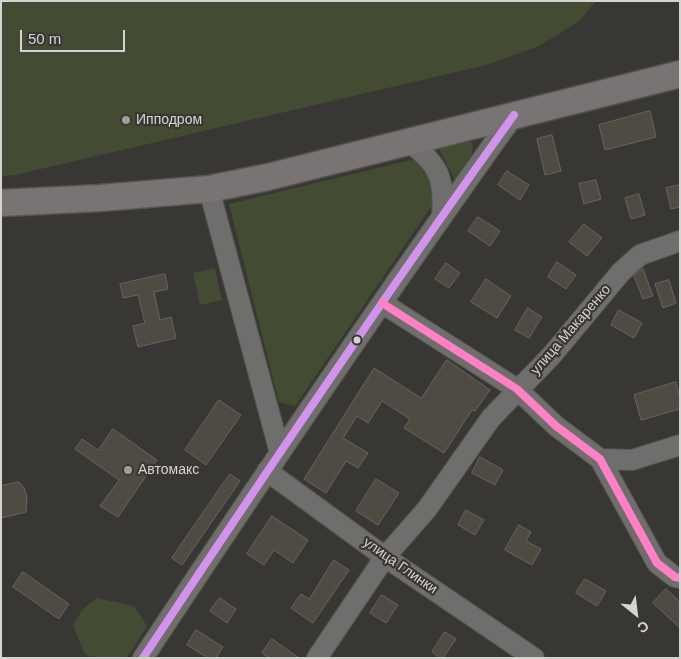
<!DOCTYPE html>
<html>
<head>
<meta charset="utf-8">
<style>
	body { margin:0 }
	#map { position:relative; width:681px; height:659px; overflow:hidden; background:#393734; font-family:Helvetica,sans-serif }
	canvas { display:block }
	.frame { position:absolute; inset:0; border:2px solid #d5d4d1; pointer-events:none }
	.north { position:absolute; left:611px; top:589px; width:50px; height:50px; -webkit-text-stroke:4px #3a3733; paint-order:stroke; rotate:151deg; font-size:14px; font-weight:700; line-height:20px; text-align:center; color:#d5d4d1 }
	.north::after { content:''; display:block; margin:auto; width:18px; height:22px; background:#d5d4d1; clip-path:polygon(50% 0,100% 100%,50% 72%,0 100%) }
	.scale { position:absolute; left:20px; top:30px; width:105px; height:22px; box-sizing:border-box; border:2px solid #d5d4d1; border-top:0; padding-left:6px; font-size:15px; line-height:18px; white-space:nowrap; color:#d5d4d1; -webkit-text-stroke:4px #3a3733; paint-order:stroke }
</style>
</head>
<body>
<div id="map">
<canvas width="681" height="659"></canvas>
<div class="frame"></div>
<div class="north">С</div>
<div class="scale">50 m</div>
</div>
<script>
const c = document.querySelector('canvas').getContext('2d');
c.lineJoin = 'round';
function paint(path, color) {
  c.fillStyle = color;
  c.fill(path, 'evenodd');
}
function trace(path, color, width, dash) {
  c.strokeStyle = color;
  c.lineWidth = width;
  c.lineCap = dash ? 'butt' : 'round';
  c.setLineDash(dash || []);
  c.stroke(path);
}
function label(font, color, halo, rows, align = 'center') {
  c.font = font + ' Helvetica,sans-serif';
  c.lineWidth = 4.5;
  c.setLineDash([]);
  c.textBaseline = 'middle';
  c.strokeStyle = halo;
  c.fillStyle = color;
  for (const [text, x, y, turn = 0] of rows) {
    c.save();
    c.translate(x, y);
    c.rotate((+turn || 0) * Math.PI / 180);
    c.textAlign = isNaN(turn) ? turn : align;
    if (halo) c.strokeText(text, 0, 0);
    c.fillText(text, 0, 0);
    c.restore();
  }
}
paint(new Path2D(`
	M1,1h595l-18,21 -39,24 -53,19 -471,110 -14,1z
	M467,139l6,5 -1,10 -17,26 -16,-31z
	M411,160c3,1 6,0 8,2 13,6 13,30 14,42l-138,202 -16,-4 -50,-198z
	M215,268l7,32 -22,5 -7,-32z
	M97,598l37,8 13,20 -20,32h-36l-6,-4 -12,-28 9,-16z`), '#434c32');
const building = new Path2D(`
	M650,111l6,26 -51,13 -6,-25z
	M552,135l9,36 -16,4 -8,-36z
	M507,171l22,14 -9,15 -22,-15z
	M596,180l5,19 -17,5 -5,-20z
	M680,185v22l-9,2 -5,-21z
	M639,194l6,21 -14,4 -6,-21z
	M478,217l22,14 -10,15 -22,-15z
	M584,224l18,14 -15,18 -18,-14z
	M557,262l19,13 -10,14 -18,-12z
	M446,263l14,10 -11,15 -14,-9z
	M643,269l10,27 -10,3 -9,-23z
	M165,274l3,15 -14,3 6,28 11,-3 5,21 -38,9 -5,-21 12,-3 -7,-28 -15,3 -3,-14z
	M486,279l25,17 -14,22 -26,-16z
	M669,280l7,23 -13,5 -8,-24z
	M528,308l14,9 -13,21 -14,-8z
	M619,310l23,13 -8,15 -23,-13z
	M447,360l43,30 -15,21 -3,-1 -28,43 -40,-25 6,-9 -28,-18 -14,22 -11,-7 -14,22 25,15 -10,15 -12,-7 -20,32 -22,-14 70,-111 47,30z
	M676,382l4,16v11l-39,11 -7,-25z
	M219,400l22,15 -35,50 -21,-15z
	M113,429l44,31 -39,57 -18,-11 19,-26 -44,-31 7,-10 16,11z
	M480,457l23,13 -8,15 -23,-12z
	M230,474l10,7 -58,84 -10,-7z
	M376,479l23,14 -21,32 -22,-14z
	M19,482l5,6 3,9 -1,15 -25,6v-32z
	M466,510l18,10 -9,15 -17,-10z
	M272,516l36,24 -15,23 -19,-13 -10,15 -17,-11z
	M519,525l12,7 -5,9 15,8 -9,16 -27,-15z
	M334,560l15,10 -36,53 -22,-15 10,-14 8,5z
	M23,572l46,32 -10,15 -46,-32z
	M585,579l21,12 -9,15 -21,-13z
	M666,589l14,13v26l-27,-25z
	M382,595l16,10 -12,18 -16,-10z
	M220,598l16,11 -9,14 -17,-12z
	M196,630l27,17 -7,11h-8l-21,-13z
	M445,632l11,7 -13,19h-3l-8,-6z
	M272,639l27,19h-30l-7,-5z`);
paint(building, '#4f4b43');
trace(building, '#666563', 1);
const minor = new Path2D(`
	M409,142c30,22 36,37 33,74
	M209,189l71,264
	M382,303l135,86 39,37 44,33 57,104 18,14 5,1
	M600,459l32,1 48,-15
	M267,471l118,86 149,101
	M143,658c121,-183 243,-365 371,-543
	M317,658l68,-101 42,-48 64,-91 61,-63 69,-83 19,-17 40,-14`);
const major = new Path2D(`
	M1,203l99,-5 109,-9 59,-12 412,-103`);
trace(minor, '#575553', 22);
trace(major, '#575553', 29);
trace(minor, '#6f6e6c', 20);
trace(major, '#7a7374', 26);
trace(new Path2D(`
	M143,658c121,-183 243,-365 371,-543`), '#d193ec', 8);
trace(new Path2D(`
	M382,303l135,86 39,37 44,33 57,104 18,14 5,1`), '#ff80c5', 8);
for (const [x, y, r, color] of [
	[126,120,5,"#9e9d9a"],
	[357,340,4.5,"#d5d4d1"],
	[128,470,5,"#9e9d9a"]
]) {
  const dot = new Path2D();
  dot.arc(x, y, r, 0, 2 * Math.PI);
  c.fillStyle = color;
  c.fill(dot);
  trace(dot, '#3a3733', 2);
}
label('14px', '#d5d4d1', '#3a3733', [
	["Ипподром",136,120],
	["Автомакс",138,470]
], 'left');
label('14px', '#d5d4d1', '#3a3733', [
	["улица Макаренко",571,330,-49],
	["улица Глинки",400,566,35]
]);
</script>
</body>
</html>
